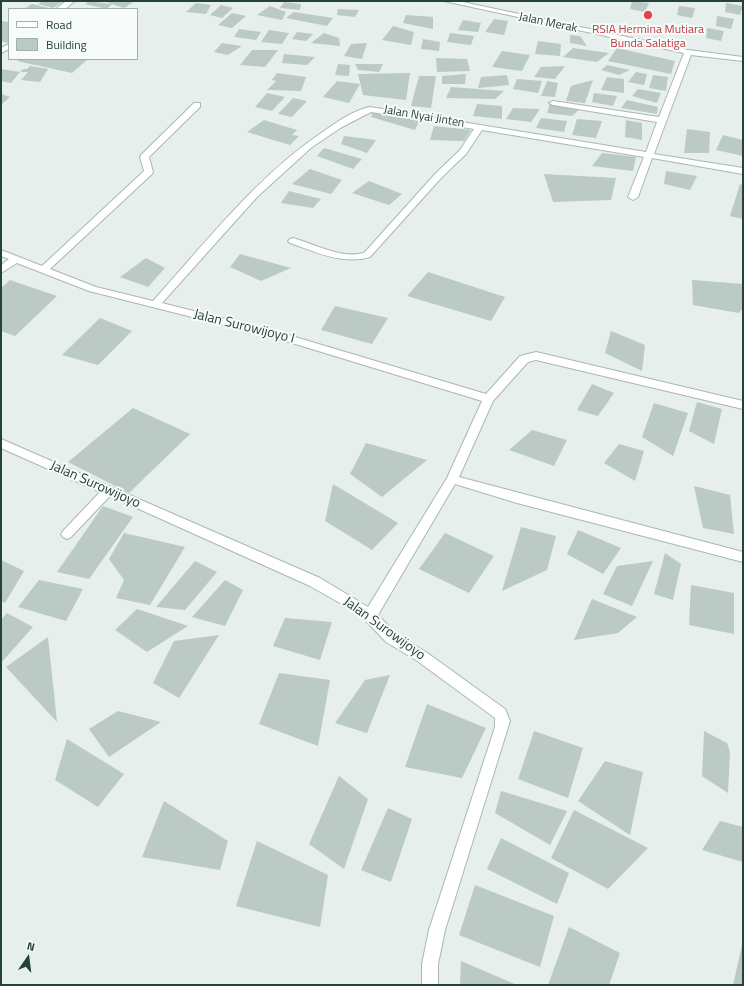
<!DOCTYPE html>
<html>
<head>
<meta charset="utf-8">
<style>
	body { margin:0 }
	#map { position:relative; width:744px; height:986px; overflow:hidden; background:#e6efeb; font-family:"Titillium Web",sans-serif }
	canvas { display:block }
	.frame { position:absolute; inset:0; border:2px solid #24423a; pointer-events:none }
	.legend { position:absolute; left:8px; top:8px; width:130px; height:52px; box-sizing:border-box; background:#f7fbf9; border:1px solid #a3b1ad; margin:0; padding:5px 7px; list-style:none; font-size:12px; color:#24423a }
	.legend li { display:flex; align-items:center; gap:8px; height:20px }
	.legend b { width:20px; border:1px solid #a3b1ad }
	.north { position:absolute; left:8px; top:938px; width:40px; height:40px; -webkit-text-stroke:3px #f7fbf9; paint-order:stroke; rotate:14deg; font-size:11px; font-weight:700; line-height:16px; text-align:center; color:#24423a }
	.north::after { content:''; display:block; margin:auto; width:14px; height:18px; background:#24423a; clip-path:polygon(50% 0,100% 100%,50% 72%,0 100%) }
</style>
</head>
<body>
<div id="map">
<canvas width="744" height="986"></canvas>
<div class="frame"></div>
<ul class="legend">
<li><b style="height:5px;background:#fff"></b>Road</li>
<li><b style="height:11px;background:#bbcac4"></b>Building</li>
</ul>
<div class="north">N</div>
</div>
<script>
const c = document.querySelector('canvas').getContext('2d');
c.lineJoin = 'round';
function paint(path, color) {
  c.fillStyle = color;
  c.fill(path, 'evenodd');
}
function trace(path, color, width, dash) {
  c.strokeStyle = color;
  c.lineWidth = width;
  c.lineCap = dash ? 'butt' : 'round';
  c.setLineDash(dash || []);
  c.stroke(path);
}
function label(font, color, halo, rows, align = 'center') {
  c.font = font + ' "Titillium Web",sans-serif';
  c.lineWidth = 4;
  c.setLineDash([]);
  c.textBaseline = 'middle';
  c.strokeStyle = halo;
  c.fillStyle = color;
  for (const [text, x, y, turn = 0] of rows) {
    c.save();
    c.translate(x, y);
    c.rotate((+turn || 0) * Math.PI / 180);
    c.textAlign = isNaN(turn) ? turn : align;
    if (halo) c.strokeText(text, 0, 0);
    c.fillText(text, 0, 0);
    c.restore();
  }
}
paint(new Path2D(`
	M43,1h21l-11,7 -15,-4z
	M89,1l22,3 -7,-3h31l-11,7 -12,-4 -5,5 -22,-5z
	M632,1l17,2 -4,9 -15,-3z
	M284,2l17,2 -1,6 -20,-2z
	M196,3l15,2 -5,9 -20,-2z
	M726,3l17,3 -3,9 -15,-3z
	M32,4l17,4v1h-25z
	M221,5l12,3 -11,10 -12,-3z
	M270,6l16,6 -4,8 -25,-5z
	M679,6l16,2 -3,10 -15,-3z
	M338,9l21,1 -4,7 -18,-2z
	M294,12l39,6 -6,8 -41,-8z
	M232,13l14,3 -14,12 -14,-3z
	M406,15l27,2v12l-30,-6z
	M717,16l17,3 -3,10 -15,-3z
	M494,19l14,2 -4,14 -19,-3z
	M463,20l18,3 -3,9 -20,-2z
	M1,21l8,1v20l-2,1 -6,-2z
	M393,26l21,6 -3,13 -29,-5z
	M707,28l17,3 -3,10 -15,-3z
	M239,29l22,3 -5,8 -22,-3z
	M269,30l20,3 -7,11 -21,-2z
	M297,32l16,2 -7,7 -14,-2z
	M324,33l15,5 1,8 -29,-3z
	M450,33l24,3 -3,9 -24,-3z
	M570,35l10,1 7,10 -17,-3z
	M423,39l17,3 -1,9 -18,-2z
	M538,41l23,3 -1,12 -25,-2z
	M222,43l20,3 -14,9 -14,-3z
	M367,43l-5,16 -18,-3 7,-12z
	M573,48l36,5 -12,9 -34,-5z
	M617,48l58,13 -4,13 -63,-13z
	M252,50h26l-13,17 -25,-2z
	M502,51l28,4 -8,16 -30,-4z
	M284,54l31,3 -8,8 -25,-2z
	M436,58l31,1 3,12 -33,1z
	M19,59h69l-16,14 -55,-12z
	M338,64l12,1 -1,11 -14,-1z
	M355,64h28l-4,8 -21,-2z
	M607,65l23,5 -11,5 -18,-5z
	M30,66l18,3 -8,13 -19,-2 7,-8h-8l3,-3h4z
	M565,66l-10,13 -21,-2 7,-10z
	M1,69l19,3 -9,11 -10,-2z
	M636,72l11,2 -3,11 -16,-3z
	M277,73l29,4 -5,14 -34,-1 9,-9 -4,-1z
	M410,73l-4,27 -43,-5 -5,-21z
	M466,74l-1,10h-23v-8z
	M507,75l2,10 -31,3 3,-11z
	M653,75l15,2 -2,14 -17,-3z
	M419,76h17l-5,32 -20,-2z
	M607,77l17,2v14l-23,-3z
	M517,79l25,2 -4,12 -25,-4z
	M593,80l-8,23 -19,-2 5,-15z
	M337,81l23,3 -11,19 -26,-6z
	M547,81l11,2 -3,14 -14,-1z
	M451,87l53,4 -9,8 -49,-1z
	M638,89l23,4 -4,10 -25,-7z
	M267,93l18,4 -13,14 -17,-4z
	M594,93l23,3 -4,10 -21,-4z
	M1,94l9,3 -9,8z
	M293,98l14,3 -15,16 -14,-3z
	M627,100l31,7 -1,7 -36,-6z
	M477,104l25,2v13l-29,-3z
	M550,104l31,4 -9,8 -25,-3z
	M513,108l27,1 -9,13 -25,-3z
	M373,111l47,8 -5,11 -44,-13z
	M541,118l26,3 -3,11 -28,-4z
	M577,119l25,2 -6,17 -24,-3z
	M264,120l33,10 -5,5 7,1 -9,9 -43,-13z
	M626,120l16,3v17l-17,-3z
	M434,126l37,4 -7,11 -34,-1z
	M687,129l23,3 -1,21h-25z
	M723,135l20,5v16l-27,-6z
	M344,136l32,4 -9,13 -26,-9z
	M324,148l38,11 -9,10 -36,-13z
	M602,153l34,4 -3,14 -41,-5z
	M310,169l32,11 -11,14 -39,-10z
	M666,171l31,5 -7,14 -26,-6z
	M544,174l72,4 -5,22 -58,2z
	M369,181l33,13 -13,11 -37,-12z
	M740,184l3,1v34l-13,-3z
	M289,191l32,8 -8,9 -32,-5z
	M240,254l51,14 -30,13 -31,-14z
	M146,258l19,10 -17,19 -28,-10z
	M428,272l77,25 -14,24 -84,-25z
	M10,280l47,16 -42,40 -14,-5v-43z
	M692,280l51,4v24l-4,5 -46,-8z
	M335,306l53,12 -16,26 -51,-14z
	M100,318l32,13 -34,34 -36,-10z
	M611,331l34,14 -3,26 -37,-18z
	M592,384l22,9 -16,23 -21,-6z
	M697,402l25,7 -8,35 -25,-13z
	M654,403l34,10 -15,43 -31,-19z
	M133,408l57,26 -61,59 -61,-31z
	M532,430l35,10 -13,26 -45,-16z
	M366,443l61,17 -45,37 -32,-23z
	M619,444l25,7 -9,30 -31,-18z
	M333,484l65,39 -26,27 -47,-29z
	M694,486l36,9 4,39 -31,-6z
	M103,506l30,11 -44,62 -32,-7z
	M521,527l35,9 -9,34 -45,21z
	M578,530l43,18 -18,26 -36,-20z
	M124,533l61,14 -35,58 -34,-7 8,-18 -15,-21z
	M445,533l49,23 -25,37 -50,-24z
	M665,553l16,11 -8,36 -19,-6z
	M1,560l23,11 -19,32 -4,-2z
	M195,561l22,11 -32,38 -29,-3z
	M653,561l-21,45 -29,-12 14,-28z
	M39,580l44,9 -17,32 -48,-14z
	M225,580l18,10 -18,36 -33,-9z
	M691,585l43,8v41l-45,-9z
	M592,599l45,18 -19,16 -44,7z
	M137,609l51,17 -41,26 -32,-22z
	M7,613l26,14 -32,36v-43z
	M285,618l47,4 -12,38 -47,-14z
	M219,635l-40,63 -26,-15 21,-42z
	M48,637l9,85 -51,-55z
	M279,673l51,7 -12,66 -59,-22z
	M390,675l-23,58 -32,-10 30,-43z
	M427,704l59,24 -24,50 -57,-11z
	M118,711l43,11 -52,35 -20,-28z
	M534,731l49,17 -15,50 -50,-19z
	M704,731l23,12 3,9 -2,41 -26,-17z
	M67,739l57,35 -26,33 -43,-27z
	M605,761l38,11 -13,63 -52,-34z
	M339,776l29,23 -24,70 -35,-25z
	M501,791l66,20 -17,34 -55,-32z
	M164,801l64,40 -8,29 -78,-13z
	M388,808l24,11 -21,63 -30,-12z
	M574,810l74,38 -40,41 -57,-31z
	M720,821l23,6v35l-41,-12z
	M501,838l68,35 -12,31 -70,-35z
	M257,841l71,34 -8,52 -84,-21z
	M475,885l79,31 -14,51 -81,-32z
	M569,927l51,26 -11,32h-61z
	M742,945l1,40h-10z
	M461,961l56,24h-57z`), '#bbcac4');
const minor = new Path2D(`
	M66,1h9l-10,8h-9z
	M444,1h14l230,49 55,7v4l-52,-6 -37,99 89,14v6l-91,-16 -14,39 -5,3 -5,-3 16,-40 -162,-27 -16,24 -24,23 -72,80c-28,8 -54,-5 -80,-14l-2,-2 2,-2 3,-1c22,6 47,21 71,15l72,-80 24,-23 14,-21 -103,-17 -29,15 -30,20 -55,50 -95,106 123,31 201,60 34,-38 16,-4 207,49v8l-207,-49 -8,2 -35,39 -34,76 284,75v10l-226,-59 -62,-19 -77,131 18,19 30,18 79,57 5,12 -65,209 -7,34v21h-16v-21l7,-34 66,-203v-9l-79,-58 -30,-18 -21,-22 -18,-13 -37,-21 -200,-90 -39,41 -4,2 -4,-2 -2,-3 2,-3 37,-39 -99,-44v-9l319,139 48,29 79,-129 35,-77 -203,-62 -190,-48 -72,-28 -16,10v-8l8,-6 -8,-3v-6l41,16 102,-95 -4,-14 1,-2 53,-52h6v4l-51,50 4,15 -1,2 -102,95 46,18 57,14c54,-60 104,-125 171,-170 13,-9 30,-21 46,-24l276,45 11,-30 -104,-17 -4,-2 4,-2 106,16 25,-64z
	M9,44v5l-8,4v-5z`);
trace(minor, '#a8b8b2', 2);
paint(minor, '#fff');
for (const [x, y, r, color] of [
	[648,15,5,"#e0444e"]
]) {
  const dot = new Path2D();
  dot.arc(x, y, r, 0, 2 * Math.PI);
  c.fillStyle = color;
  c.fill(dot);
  trace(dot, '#f7fbf9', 1.5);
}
label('12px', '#24423a', '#f7fbf9', [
	["Jalan Merak",548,23,12],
	["Jalan Nyai Jinten",424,117,10]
]);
label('12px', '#be3a42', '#f7fbf9', [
	["RSIA Hermina Mutiara",648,30],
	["Bunda Salatiga",648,44]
]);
label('14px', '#24423a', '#f7fbf9', [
	["Jalan Surowijoyo I",244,327,14],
	["Jalan Surowijoyo",95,485,24],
	["Jalan Surowijoyo",384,629,36]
]);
</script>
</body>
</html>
